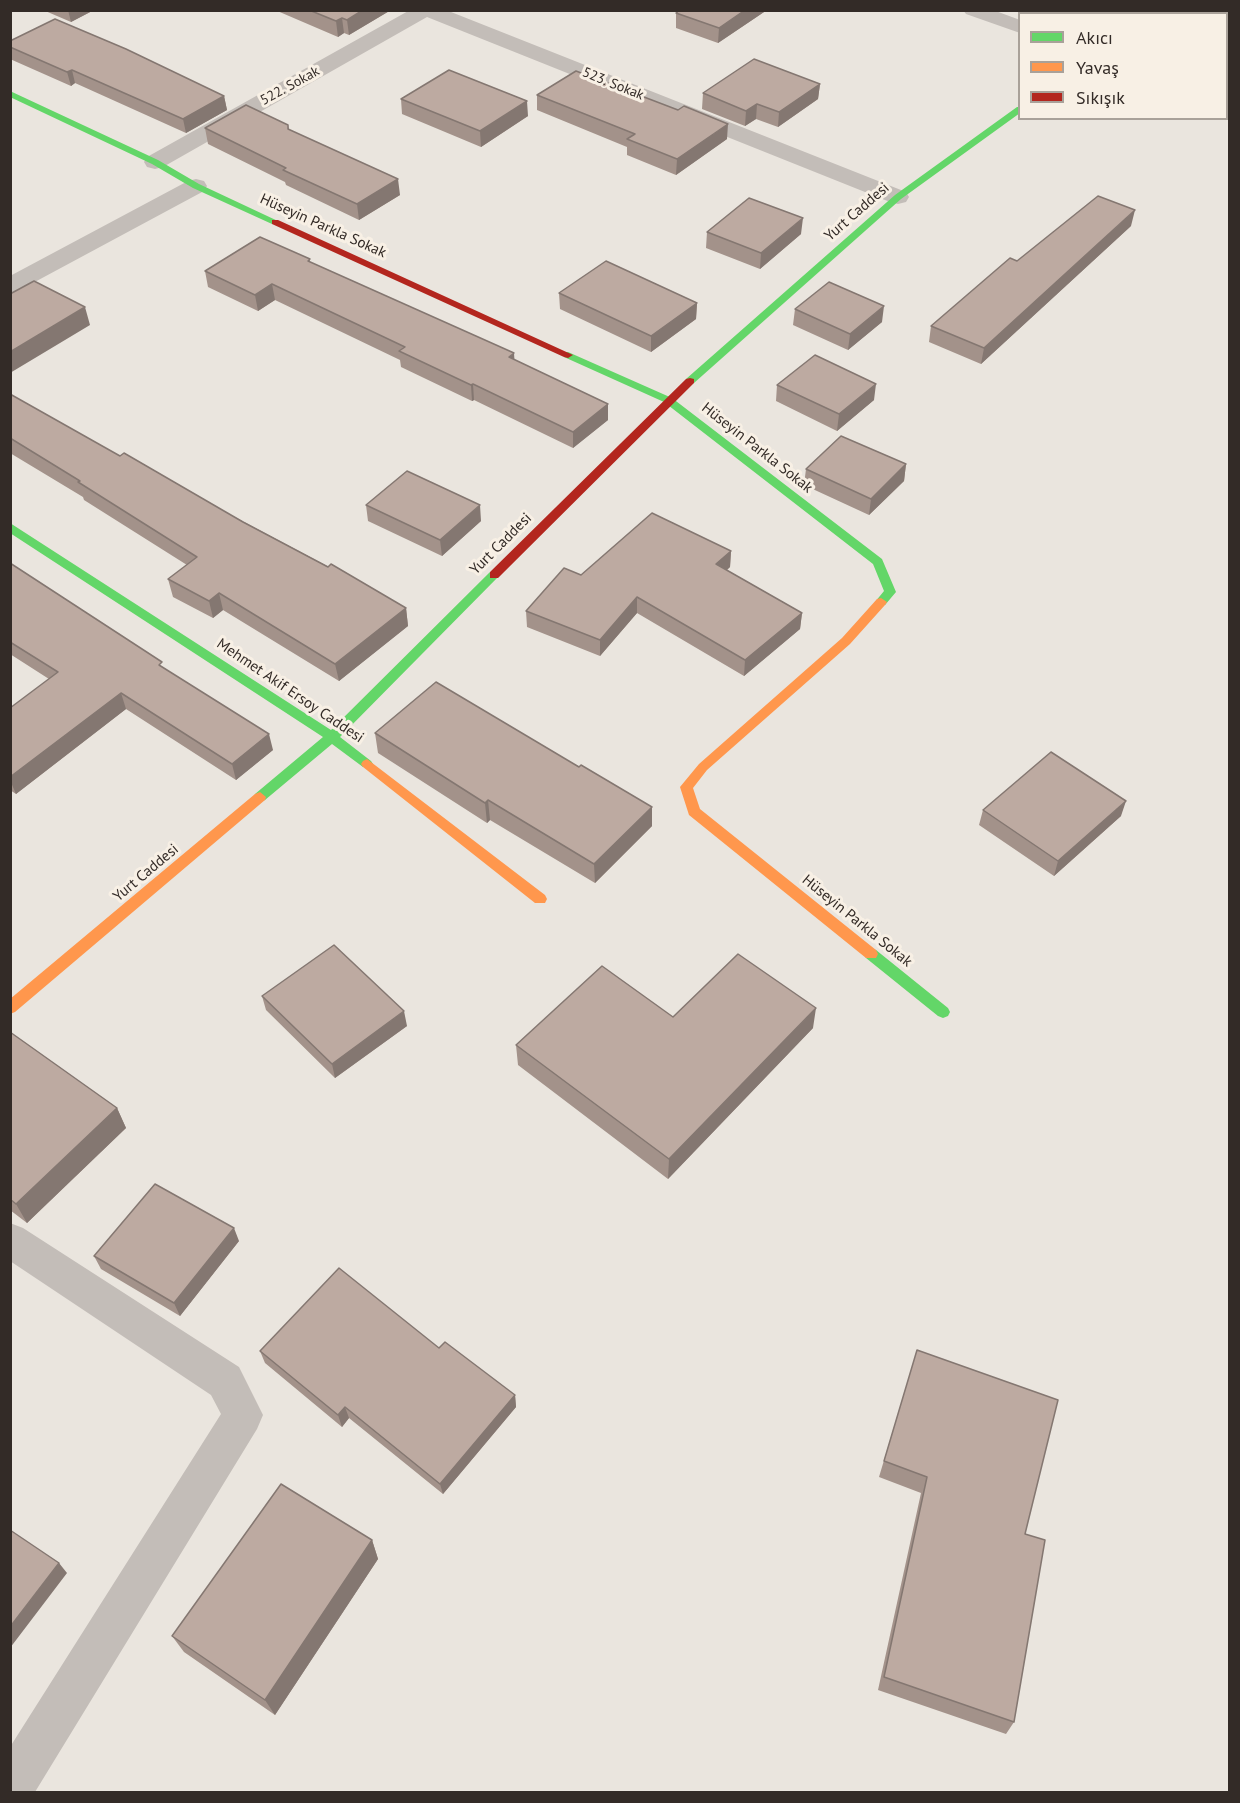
<!DOCTYPE html>
<html>
<head>
<meta charset="utf-8">
<style>
	body { margin:0 }
	#map { position:relative; width:1240px; height:1803px; overflow:hidden; background:#eae5de; font-family:"PT Sans",sans-serif }
	canvas { display:block }
	.frame { position:absolute; inset:0; border:12px solid #332b27; pointer-events:none }
	.legend { position:absolute; left:1018px; top:12px; width:210px; height:108px; box-sizing:border-box; background:#f8f0e5; border:2px solid #a9a199; margin:0; padding:8px 10px; list-style:none; font-size:18px; color:#332b27 }
	.legend li { display:flex; align-items:center; gap:12px; height:30px }
	.legend b { width:30px; border:2px solid #a9a199 }
</style>
</head>
<body>
<div id="map">
<canvas width="1240" height="1803"></canvas>
<div class="frame"></div>
<ul class="legend">
<li><b style="height:8px;background:#63d668"></b>Akıcı</li>
<li><b style="height:8px;background:#ff974d"></b>Yavaş</li>
<li><b style="height:8px;background:#b3261e"></b>Sıkışık</li>
</ul>
</div>
<script>
const c = document.querySelector('canvas').getContext('2d');
c.lineJoin = 'round';
function paint(path, color) {
  c.fillStyle = color;
  c.fill(path, 'evenodd');
}
function trace(path, color, width, dash) {
  c.strokeStyle = color;
  c.lineWidth = width;
  c.lineCap = dash ? 'butt' : 'round';
  c.setLineDash(dash || []);
  c.stroke(path);
}
function label(font, color, halo, rows, align = 'center') {
  c.font = font + ' "PT Sans",sans-serif';
  c.lineWidth = 6;
  c.setLineDash([]);
  c.textBaseline = 'middle';
  c.strokeStyle = halo;
  c.fillStyle = color;
  for (const [text, x, y, turn = 0] of rows) {
    c.save();
    c.translate(x, y);
    c.rotate((+turn || 0) * Math.PI / 180);
    c.textAlign = isNaN(turn) ? turn : align;
    if (halo) c.strokeText(text, 0, 0);
    c.fillText(text, 0, 0);
    c.restore();
  }
}
paint(new Path2D(`
	M410,10h36l460,182 3,5 -3,5 -8,2 -8,-2 -463,-185 -264,150 -8,2 -8,-2 -3,-5 3,-5z
	M963,10h30l27,10v13l-54,-19z
	M196,179l8,2 3,5 -3,5 -186,100 -8,2v-17l178,-95z
	M10,1223l13,5 216,139 24,48 -6,14 -222,363h-25v-45l211,-333 -10,-19 -201,-134z`), '#c3bdb8');
paint(new Path2D(`
	M10,91l148,69 41,24 81,38 -8,2 -79,-36 -41,-24 -142,-67z
	M1017,107h3v6l-119,86 -207,184h-8v-4l209,-184z
	M568,352l104,46 210,161 14,33 -11,13h-8l-2,-3 9,-11 -11,-27 -209,-162 -100,-45v-4z
	M10,523l321,207 159,-158h8l2,3 -160,162 31,24 2,3 -2,3h-8l-31,-23 -67,56 -5,2 -6,-5 1,-3 68,-57 -313,-204z
	M871,948l5,2 72,58 2,4 -2,4 -5,2 -5,-2 -72,-58 -2,-4 2,-4z`), '#63d668');
paint(new Path2D(`
	M1140,10h9l-3,4h-9z
	M881,598l6,4 -2,3 -35,39 -143,126 -14,18 7,21 176,141 2,4 -2,4h-10l-177,-143 -9,-28 19,-23 143,-126 35,-39z
	M367,759l178,136 2,4 -2,4h-10l-172,-136 -2,-3 2,-3z
	M260,792l6,5 -1,3 -250,212 -5,2v-15l245,-205z`), '#ff974d');
paint(new Path2D(`
	M272,220h6l295,135 -5,3 -4,-1 -292,-133z
	M690,378l4,1v4l-196,195h-8v-6l196,-193z`), '#b3261e');
paint(new Path2D(`
	M43,10h51l-23,12z
	M275,10h116l-42,25 -5,-2 -6,4z
	M680,10h87l-49,33 -42,-15v-15z
	M10,41l214,55 3,14 -41,23 -111,-50 -4,3 -61,-27z
	M820,84l-2,15 -40,28 -22,-8 -11,7 -43,-17 1,-16z
	M537,95l190,44 -51,36 -49,-20v-8l-90,-37z
	M401,99l127,17 -47,31 -79,-33z
	M288,125l1,4 111,66 -41,25 -73,-35 -1,-3 -77,-38 -3,-16z
	M1131,226l-150,138 -52,-22 2,-16 86,-65z
	M707,232l94,2 -41,35 -54,-21z
	M310,259v3l298,142v16l-35,28 -99,-48 -2,1 -71,-34 -1,-7 -125,-60 -17,11 -50,-24 -3,-16z
	M559,293l138,10 -1,16 -45,33 -91,-43z
	M795,309l87,13 -34,28 -55,-25z
	M777,385l97,15 -37,31 -61,-30z
	M10,394l110,62 286,152 2,18 -69,55 -116,-71 -10,8 -40,-21 -5,-18 19,-14 -103,-65 -1,-3 -73,-44z
	M906,464l-2,17 -35,34 -65,-30 2,-16z
	M366,505l115,16 -39,35 -74,-35z
	M731,551l-1,16 -3,3 75,43 -2,16 -56,47 -107,-63 -37,43 -73,-29 -1,-16 55,-36z
	M10,563l154,105 109,82 -37,30 -110,-71 -110,85 -6,-4v-82l39,-29 -39,-25z
	M375,733l204,34 73,59 -57,57 -105,-63 -3,3 -109,-70z
	M983,810l138,6 -67,60 -75,-51z
	M262,996l145,30 -72,52 -69,-68z
	M673,1017l140,11 -145,151 -150,-114 -2,-20z
	M10,1032l107,76 9,20 -99,95 -17,-13z
	M239,1241l-59,75 -79,-47 -7,-13z
	M439,1348l76,47 1,12 -73,87 -94,-76 -7,9 -77,-64 -5,-12z
	M917,1350l108,184 -11,188 -8,12 -128,-44 43,-197 -42,-16z
	M372,1540l6,19 -103,156 -91,-63 -12,-16z`), '#a3928a');
paint(new Path2D(`
	M68,10h26l-23,12z
	M363,10h28l-42,25 -2,-15z
	M745,10h22l-49,33 1,-15z
	M342,18l2,15 -6,4 -2,-16z
	M72,70l3,13 -4,3 -4,-14z
	M820,84l-2,15 -40,28 1,-15z
	M224,96l3,14 -41,23 -3,-14z
	M527,101l1,15 -47,31 -1,-16z
	M757,104l-1,15 -11,7 1,-15z
	M728,124l-1,15 -51,36 1,-16z
	M398,179l2,16 -41,25 -2,-16z
	M1135,210l-4,16 -150,138 3,-16z
	M803,218l-2,16 -41,35 1,-16z
	M272,284l3,16 -17,11 -3,-16z
	M697,303l-1,16 -45,33v-16z
	M884,306l-2,16 -34,28 2,-16z
	M85,307l5,18 -80,48v-21z
	M514,353l1,16 -6,-12z
	M473,384l1,16 -2,1 -1,-16z
	M876,384l-2,16 -37,31 2,-17z
	M608,404v16l-35,28v-16z
	M906,464l-2,17 -35,34 2,-16z
	M480,505l1,16 -39,35 -2,-16z
	M731,551l-1,16 -15,13 1,-16z
	M219,593l4,17 -10,8 -4,-17z
	M637,597v16l-37,43v-16z
	M406,608l2,18 -69,55 -4,-17z
	M802,613l-2,16 -56,47 1,-16z
	M121,693l5,16 -110,85 -6,-14v-3z
	M269,734l4,16 -37,30 -4,-16z
	M488,800l2,20 -3,3 -2,-20z
	M1126,801l-5,15 -67,60 4,-15z
	M652,807v19l-57,57 -1,-19z
	M816,1008l-3,20 -145,151 1,-20z
	M404,1011l3,15 -72,52 -3,-14z
	M117,1108l9,20 -99,95 -11,-19z
	M234,1228l5,13 -59,75 -6,-13z
	M515,1395l1,12 -73,87 -3,-10z
	M345,1407l4,11 -7,9 -4,-12z
	M372,1540l6,19 -103,156 -10,-15z
	M59,1563l8,10 -57,75v-21z`), '#847771');
const building = new Path2D(`
	M309,10h54l-16,10 -5,-2 -6,3z
	M680,10h65l-26,18 -43,-15z
	M55,19l71,30 98,47 -41,23 -111,-49 -5,2 -57,-25v-6z
	M754,59l66,25 -41,28 -22,-8 -11,7 -43,-18z
	M449,70l78,31 -47,30 -79,-32z
	M576,71l102,39 6,-4 44,18 -51,35 -50,-20 8,-5 -98,-39z
	M246,105l42,20v4l110,50 -41,25 -74,-34 3,-2 -81,-40z
	M1098,196l37,14 -151,138 -53,-22 79,-68 7,3z
	M749,198l54,20 -42,35 -54,-21z
	M260,237l50,22 -2,2 206,92 -5,4 99,47 -35,28 -100,-48 -2,1 -72,-34 6,-4 -133,-63 -17,11 -50,-24z
	M606,261l91,42 -46,33 -92,-43z
	M34,281l51,26 -75,45v-58z
	M829,282l55,24 -34,28 -55,-25z
	M815,355l61,29 -37,30 -62,-29z
	M10,394l110,62 4,-3 119,69 85,45 3,-3 75,44 -71,56 -116,-71 -10,8 -41,-22 29,-22 -119,-75 2,-1 -70,-43z
	M841,436l65,28 -35,35 -65,-30z
	M407,471l73,34 -40,35 -74,-35z
	M652,513l79,38 -15,13 86,49 -57,47 -108,-63 -37,43 -74,-29 38,-43 17,7z
	M10,563l152,99 -3,3 110,69 -37,30 -111,-71 -111,84v-69l48,-36 -48,-30z
	M436,682l143,85 2,-2 71,42 -58,57 -106,-64 -3,3 -110,-70z
	M1051,752l75,49 -68,60 -75,-51z
	M334,945l70,66 -72,53 -70,-68z
	M738,954l78,54 -147,151 -153,-114 86,-79 71,51z
	M10,1032l107,76 -101,96 -6,-5z
	M155,1184l79,44 -60,75 -80,-47z
	M339,1268l100,80 6,-6 70,53 -75,89 -95,-77 -7,8 -78,-64z
	M917,1350l141,50 -33,134 20,6 -31,182 -130,-45 43,-200 -43,-16z
	M281,1484l91,56 -107,160 -93,-64z
	M10,1530l49,33 -49,64z`);
paint(building, '#bdaaa1');
trace(building, '#847771', 1.5);
label('14px', '#332b27', '#f8f0e5', [
	["523. Sokak",613,84,22],
	["522. Sokak",290,86,-29]
]);
label('15px', '#332b27', '#f8f0e5', [
	["Yurt Caddesi",857,212,-41],
	["Hüseyin Parkla Sokak",323,226,24],
	["Hüseyin Parkla Sokak",757,448,38],
	["Yurt Caddesi",501,544,-45],
	["Mehmet Akif Ersoy Caddesi",290,691,34],
	["Yurt Caddesi",146,873,-40],
	["Hüseyin Parkla Sokak",857,921,39]
]);
</script>
</body>
</html>
